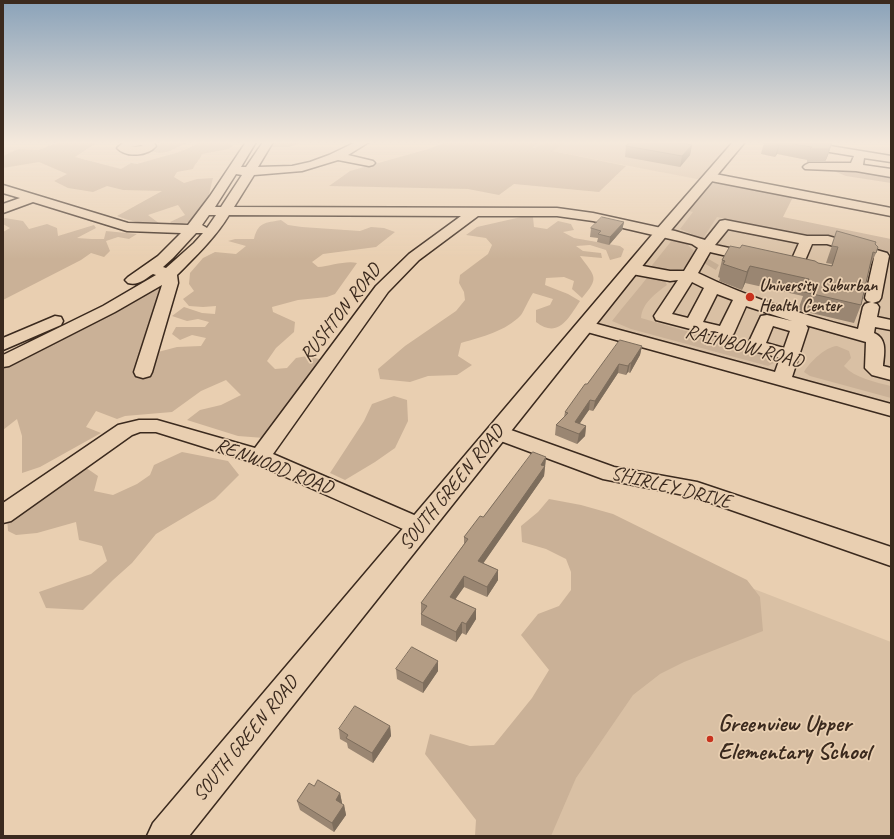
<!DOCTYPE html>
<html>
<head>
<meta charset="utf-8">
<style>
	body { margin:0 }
	#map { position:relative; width:894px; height:839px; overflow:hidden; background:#e9cfb1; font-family:Caveat,sans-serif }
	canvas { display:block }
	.frame { position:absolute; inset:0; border:4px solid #3b2a1e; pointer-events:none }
</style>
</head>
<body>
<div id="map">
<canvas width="894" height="839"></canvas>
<div class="frame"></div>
</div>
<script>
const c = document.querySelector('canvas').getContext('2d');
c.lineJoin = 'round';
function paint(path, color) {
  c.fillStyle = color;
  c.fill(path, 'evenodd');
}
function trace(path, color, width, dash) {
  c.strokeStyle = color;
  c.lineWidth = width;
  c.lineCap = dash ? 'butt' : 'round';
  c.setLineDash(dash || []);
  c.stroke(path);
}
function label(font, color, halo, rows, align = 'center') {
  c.font = font + ' Caveat,sans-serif';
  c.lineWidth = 3.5;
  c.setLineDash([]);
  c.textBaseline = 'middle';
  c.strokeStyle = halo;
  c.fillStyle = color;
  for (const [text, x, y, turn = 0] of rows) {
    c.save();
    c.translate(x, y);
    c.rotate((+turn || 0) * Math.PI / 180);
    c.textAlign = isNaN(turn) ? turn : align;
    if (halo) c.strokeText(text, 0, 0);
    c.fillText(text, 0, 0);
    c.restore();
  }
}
paint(new Path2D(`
	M539,142h199l-31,39 -176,-34z
	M682,209l209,44v157l-305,-84z
	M630,541l261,101v194h-412z`), '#d9c0a4');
paint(new Path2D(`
	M59,142h39l-23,15 46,12 10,-6 6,1 42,-12 18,-8 -3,-2h36l3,4 -4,3 -27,5c-2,6 -7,9 -9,15l-16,3 -3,5 10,6 13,-4 16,-1 -5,21 -15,22 -18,5 -5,-4 15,-7 -7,-10 -30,10 12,9c-15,-1 -29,-2 -43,-8l45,-25 -39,-1 -16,-4 -14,6 -25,-4 -14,-7 13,-7 -28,-12 -36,6v-12l15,-7 20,1z
	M163,142h26c-14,5 -24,16 -39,8z
	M268,142h37l-16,5h-25z
	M446,142h93l-7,5 3,1 11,-6h19l-12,9 73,15 -27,26 -85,-8 -15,11 -31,-6 -139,-3 21,-15 78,-22z
	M831,170h19l41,8v5l-45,-7z
	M710,177l85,16 -12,24 108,22v14l-174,-36 -13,20 7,2 -3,2 -28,-12 13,-17 -11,-3z
	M521,217h12l1,10 13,2 11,-8 13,3 3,6 -11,2 11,6 46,8 4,3 -3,8 -11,3 -4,-10 -16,-5 -14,1 7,5 18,2 1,5 -22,-2c15,21 20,21 2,42l-10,-9 2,-8 -10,-4 -18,1 -1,7 23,9 12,7c-12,18 -22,38 -44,21v-12l14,-5 3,-6 -20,-6c-4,6 -9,18 -12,22 -15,16 -39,22 -60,28l-3,13 14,9 -15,10 -29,1 -18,6 -30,-3 -2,-10 27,-23 51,-35 9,-11 -1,-8 -5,-9 1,-8 28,-21 4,-9 -6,-7 -20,-3 11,-8z
	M5,218l18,3 6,8 18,-5 10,4 1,8 36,-11 2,3 -19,10 15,1h12l2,-8 31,3 -8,5 -11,-2 -12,4 4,10 -6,6 -13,-4 -10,7 -78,40v-68l7,-4 -7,-4v-5z
	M281,220l7,5 14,2 58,4 11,-4 13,1 11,4 -19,15 -53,7 -11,8 6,5c12,-1 29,-7 39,-4l-22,31 -8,3 -29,3 -26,7 1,5 22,10 -1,10 -18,16 -9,13 8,8 12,-1 9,-10 11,-2 16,4 -59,78 -26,-2 -51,-16 13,-10 21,-5 20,-10 -15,-15 -25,11 -29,21 -47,4 -8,3 -21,-8 -10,16 15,6 -61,34 -18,6v-37l-5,-17 -14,11v-68l166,-88 -16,92 5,-14 19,-5 24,-1 5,-8 -14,-3 -12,5 -8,-6 4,-7h29l4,-5 -11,-3 -11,2 -15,-5 12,-9 18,6 13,1 1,-8 -13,1 -14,-1 -6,-7 11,-8 -5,-7 1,-11 13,-15 12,-6 21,2 10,-8 -18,-5 7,-2h19c4,-17 11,-16 27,-19z
	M673,239l14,5 7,7 -4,14c-13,8 -26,7 -41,4z
	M650,274l13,3 4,8c-11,8 -25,18 -26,33l138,40 -5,5 -6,3 -137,-37 -19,-8c12,-16 26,-31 38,-47z
	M837,346l12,5 2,7 -7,8c11,12 31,16 47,20v12l-81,-22 -6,-4c6,-10 21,-25 33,-26z
	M394,396l13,4 1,21 -13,27 -20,14 -30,18 -15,-7 34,-52 8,-17z
	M182,452l46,9 11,14 -24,24 -59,35 -24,29 -19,17 -30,30 -37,-2 -7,-16 52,-18 16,-13 -5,-15 -23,-6 -3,-18 -39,11 -21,2 -8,-4 -1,-14 75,-52 16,11 -4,15 19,4 24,-11 13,-9 4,-10z
	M549,499l32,6 32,9 134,66 13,17 3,34 -79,31 -24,12 -27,21 -57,83 -25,58h-76l1,-16 -51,-66 5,-20 40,12 24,-1 38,-47 17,-28 -28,-35 17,-21 21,-8 12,-16v-18l-5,-13 -20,-10 -24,-7 -1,-16 17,-14z`), '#cab197');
trace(new Path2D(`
	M709,266l3,-5`), '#c6ae94', 16, [16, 8]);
const minor = new Path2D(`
	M124,142h29l3,4c-8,10 -30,12 -39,2zM141,145l2,1 -12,1z
	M246,142h10l-15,25h5l17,-25h10l-15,25 34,-1 18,-4 19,-7 27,-13h13l-21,13 25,6 2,2 -2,2 -4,1 -31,-6 -36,11 -48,4 -20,32 323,1 36,5 82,18 30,9 15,-19 5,-1 82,16h21l59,17 2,3 -8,42 -2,3 -6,2 4,1 2,3 -2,10 14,3v10l-16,-3 -1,6c14,6 10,21 9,33l8,2v12l-19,-5 -7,-7 1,-26 -60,-17 2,3 -16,49 99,27v12l-311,-86 -2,-4 2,-4 6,-1 189,51 5,-14 -30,-8 -3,-4 14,-30 6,-1 25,6 -46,-15 -12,27 -3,4 -6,1 -69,-18 -2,-4 24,-36 -8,1 -38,-7 -5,-2 -3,-3 3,-3 5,-2 38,7h14l14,-23 -6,-4 -99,-23 -36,-5h-79l-59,44 -31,32 -115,162 155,67 4,6 -4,6 -8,3 -8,-3 -160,-71 -96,-30h-16l-8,3 -121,86 -8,2v-20l115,-78 21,-5h18l98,28 121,-162 33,-32 52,-38 -232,-1c-14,23 -33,41 -52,60l1,8 -26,89 -2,4 -7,2 -7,-2 -2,-4 28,-87 -47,27 -106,54 -6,1v-12l100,-49 53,-31 -3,-1c-8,5 -15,12 -25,9l-3,-3 3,-3 30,-21 23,-23 -54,-2 -94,-29 -30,11v-9l17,-6 -17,-5v-8l125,38 60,2 22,-29zM236,174l6,1 -21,32h-6zM209,215h7l-9,13 -5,-3zM728,229l71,14 -8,18 -76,-16zM196,233h7l-9,10 -28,25 -3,-1 10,-9zM812,244h15l47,14 -9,40 2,3 4,1 -6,2 -2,3 -5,22c-55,-14 -109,-31 -160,-56l12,-21 86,20 5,-2zM692,282l12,6 -16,30 -16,-4zM717,294l16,6 -13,26 -17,-4zM773,326l17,5 -6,17 -18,-5z
	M782,142h24l85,14v6l-27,-4 -1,7 28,4v8l-35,-6 -51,-2 -2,-2 2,-2 4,-2h42l3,-7 -67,-11 -4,-1z
	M710,173l181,35v8l-185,-36 -2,-3 2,-3z
	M55,316l6,1 2,4 -2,4 -58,25v-12z
	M497,425l117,42 83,15 194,65v19l-197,-69 -91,-18 -113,-42 -3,-5 3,-5z`);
const major = new Path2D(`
	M733,142h12l-78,93 -478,601h-42l6,-13 504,-594z`);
trace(minor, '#3b2a1e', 3);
trace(major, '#3b2a1e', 3);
paint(minor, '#e9cfb1');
paint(major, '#e9cfb1');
paint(new Path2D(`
	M764,142l68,1 -4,12 -3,7h-18v-2l-30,-6 -2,3 -14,-3z
	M692,145l-2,10 -10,12 -55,-10 1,-11z
	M624,222l-2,8 -13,15 -12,-3 1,-4 -8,-1 1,-9z
	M837,231l38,13 1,9 -7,16 -8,36 -7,18 -56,-13 5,-14 -58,-13 -3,7 -23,-9 1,-3 -2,-1 4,-17 96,3 13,3 1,-2 -6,-1z
	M642,346l-2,9 -10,18 -2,-1 -2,3 -8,-2 -25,38 -4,-1 -10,13 7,3 -1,10 -8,8 -22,-9 1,-10 8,-8 1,-5 22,-28z
	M546,457l-2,19 -61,87 15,7v10l-11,17 -23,-10 -9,12 21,10v10l-10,16 -4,-2 -6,9 -35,-17v-22l43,-59v-7l19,-20z
	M396,669l42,2 -15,22 -26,-14z
	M390,726l1,10 -18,27 -25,-15 -1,-5 -7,-4 -1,-10z
	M314,786l26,7 2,10 -1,1 3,1 2,10 -12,17 -34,-22 -3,-9z`), '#9a8672');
paint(new Path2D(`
	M780,142l-3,12 -2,3 4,-13z
	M832,143l-4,12 -3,7 4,-13z
	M692,145l-2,10 -10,12 2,-11z
	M624,222l-2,8 -13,15 1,-8z
	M750,266l-5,17 -3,7 5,-18z
	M642,346l-2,9 -10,18 1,-10z
	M630,363l-2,9 -2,3 2,-9z
	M619,364l-1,9 -25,38 2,-10z
	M590,400l-1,10 -15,22 1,-10z
	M586,426l-1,10 -8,8 2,-10z
	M546,457l-2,19 -66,95v-10z
	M498,570v10l-11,17v-10z
	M464,576v11l-14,20v-10z
	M476,609v10l-10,16v-11z
	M462,622v11l-6,9v-10z
	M438,661v10l-15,22v-10z
	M390,726l1,10 -18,27 -1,-10z
	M340,793l2,10 -5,6 -1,-9z
	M344,805l2,10 -12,17 -2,-9z`), '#7d6d5c');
const building = new Path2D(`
	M631,142h45l16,3 -10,11 -56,-10z
	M764,142h63l5,1 -3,6h-19l2,-2 -32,-5 -1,2z
	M602,217l22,5 -14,15 -12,-3 3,-3 -10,-3z
	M837,231l39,11 -1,2 3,3 -2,6 -3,-1 -12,53 -57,-13 5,-13 -59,-13 -3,6 -24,-8 2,-3 -3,-1 8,-14 10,2 2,-3 73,16 3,2 14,3 6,-19 -6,-1z
	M620,340l22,6 -11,17h-1l-2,3 -9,-2 -24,37 -5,-1 -15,22 11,4 -7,8 -23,-9 12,-12 -3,-1 20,-28h2z
	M533,452l13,5 -5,8 4,1 -67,95 20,9 -11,17 -23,-11 -14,21 26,12 -10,15 -4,-2 -6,10 -35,-18 6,-8 -6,-3 47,-64 -4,-2 16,-21 3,1z
	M412,647l26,14 -15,22 -27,-14z
	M355,706l35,20 -18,27 -26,-15 2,-3 -9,-6z
	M318,780l22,13 -4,7 8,5 -12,18 -35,-22 12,-18 5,3z`);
paint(building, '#b39c84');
trace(building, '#7d6d5c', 1);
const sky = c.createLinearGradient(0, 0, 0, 259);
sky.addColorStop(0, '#8aa2b9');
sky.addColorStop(0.55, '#f5e9dc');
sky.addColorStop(1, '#f5e9dc00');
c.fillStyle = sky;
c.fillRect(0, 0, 894, 259);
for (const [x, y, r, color] of [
	[750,297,5,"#c8321e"],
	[710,739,4,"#c8321e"]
]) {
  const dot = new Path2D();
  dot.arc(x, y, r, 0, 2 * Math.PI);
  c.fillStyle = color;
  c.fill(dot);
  trace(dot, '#e9cfb1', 1.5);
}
label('bold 17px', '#3b2a1e', '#e9cfb1', [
	["University Suburban",759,287],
	["Health Center",759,307]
], 'left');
label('20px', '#3b2a1e', '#e9cfb1', [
	["RUSHTON ROAD",341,313,-52],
	["RAINBOW ROAD",744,347,15],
	["RENWOOD ROAD",274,467,21],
	["SOUTH GREEN ROAD",452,488,-51],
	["SHIRLEY DRIVE",671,488,14],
	["SOUTH GREEN ROAD",246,739,-51]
]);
label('bold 24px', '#3b2a1e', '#e9cfb1', [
	["Greenview Upper",718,725],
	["Elementary School",718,753]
], 'left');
</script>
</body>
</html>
